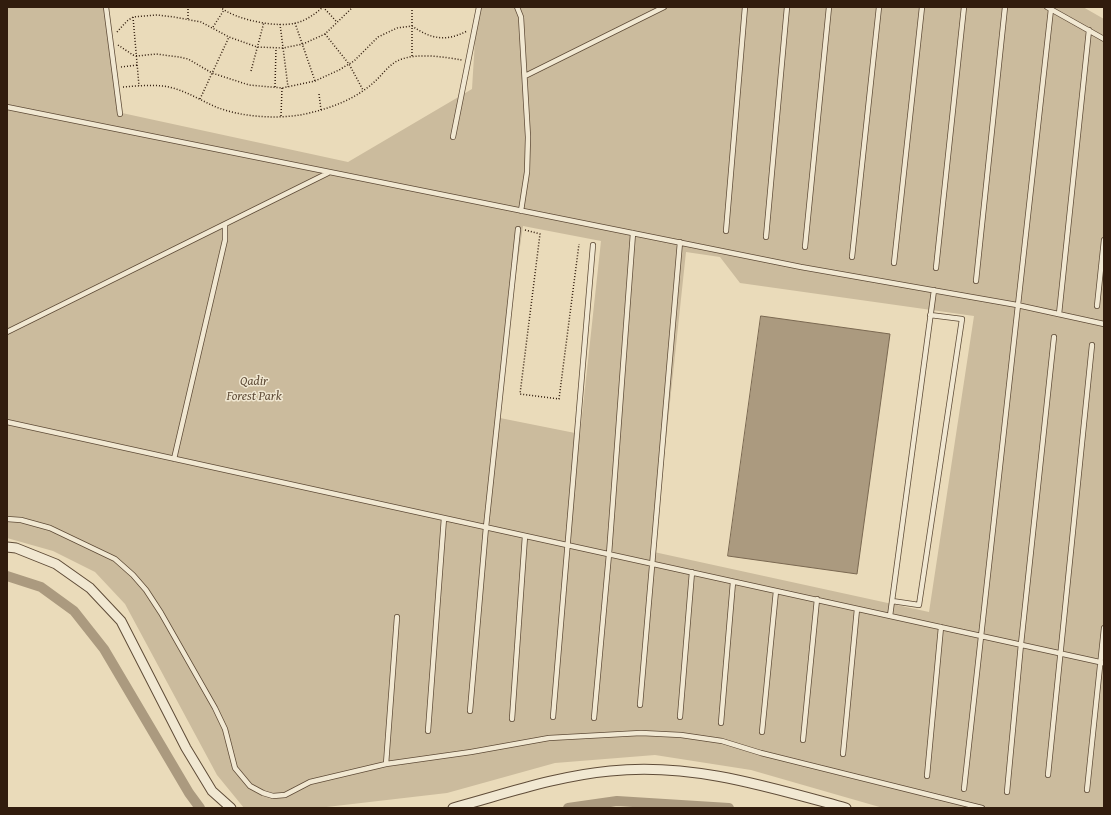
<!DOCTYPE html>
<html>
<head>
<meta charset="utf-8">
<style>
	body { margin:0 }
	#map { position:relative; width:1111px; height:815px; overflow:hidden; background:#eadbba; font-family:"Gentium Book Plus",serif }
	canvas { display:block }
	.frame { position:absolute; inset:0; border:8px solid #311c0d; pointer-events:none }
</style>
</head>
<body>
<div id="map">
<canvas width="1111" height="815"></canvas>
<div class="frame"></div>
</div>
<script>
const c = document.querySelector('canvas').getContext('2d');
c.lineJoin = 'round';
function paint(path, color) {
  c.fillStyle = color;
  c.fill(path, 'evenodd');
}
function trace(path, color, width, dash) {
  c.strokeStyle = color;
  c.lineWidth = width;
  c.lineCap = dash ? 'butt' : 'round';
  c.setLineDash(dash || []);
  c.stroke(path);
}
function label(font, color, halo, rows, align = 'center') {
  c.font = font + ' "Gentium Book Plus",serif';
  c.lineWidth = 3;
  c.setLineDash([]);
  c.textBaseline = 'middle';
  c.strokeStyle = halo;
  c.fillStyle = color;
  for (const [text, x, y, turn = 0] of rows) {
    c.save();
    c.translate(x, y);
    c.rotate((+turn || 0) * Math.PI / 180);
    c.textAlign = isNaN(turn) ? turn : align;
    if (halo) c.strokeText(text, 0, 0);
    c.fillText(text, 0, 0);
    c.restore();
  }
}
paint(new Path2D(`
	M7,7h100l15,106 226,49 124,-73 5,-82h606l21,12v789h-221l-132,-38 -96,-15 -100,8 -108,30 -129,15h-74l-27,-33 -92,-171 -30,-32 -42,-21 -46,-13zM523,226l78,15 -21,193 -85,-17zM686,252l34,5 20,26 234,33 -45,296 -275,-60z`), '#cbbb9d');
const water = new Path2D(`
	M761,316l129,18 -33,240 -129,-18z`);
paint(water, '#ab9a7f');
trace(water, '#7a6851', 1);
trace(new Path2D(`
	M7,576l34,11 33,24 30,38 85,144 11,15
	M568,808l49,-7 112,7`), '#ab9a7f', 10);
const service = new Path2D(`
	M106,7l14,107
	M517,7l4,10 7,120 -1,35 -6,39
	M1047,7l57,32
	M525,76l139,-69
	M7,107l794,160 216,38 87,19
	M453,137l26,-130
	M726,231l19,-224
	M766,237l21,-230
	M805,247l24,-240
	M852,257l27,-250
	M894,263l28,-256
	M936,268l28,-261
	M976,281l29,-274
	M1097,306l7,-66
	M1059,314l30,-284
	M7,332l321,-159
	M7,422l1097,241
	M174,459l51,-219v-16
	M7,519l14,1 29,8 65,31 18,16 13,15 15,23 54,95 10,21 10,39 15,18 13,7 10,3 12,-1 25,-13 76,-18 85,-12 78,-14 92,-5 40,2 41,6 39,12 221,55
	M892,601l27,4 43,-286 -32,-4
	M890,616l44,-326
	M640,705l40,-463
	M470,711l16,-184 32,-298
	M553,717l40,-472
	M680,717l12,-145
	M594,718l15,-164 24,-321
	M512,719l13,-183
	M721,723l12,-141
	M428,731l16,-213
	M762,732l14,-141
	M803,740l14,-141
	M843,754l14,-145
	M386,764l11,-147
	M1048,775l44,-430
	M927,776l14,-149
	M964,789l87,-780
	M1087,790l17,-162
	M1007,792l14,-148 33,-307`);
const minor = new Path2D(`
	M7,547l9,1 40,16 34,24 31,33 65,127 26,43 19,17
	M453,808c52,-14 103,-32 157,-37 80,-9 159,16 236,37`);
trace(service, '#5f4c38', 6);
trace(minor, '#5f4c38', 11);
trace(new Path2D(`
	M220,7c16,13 57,21 76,16 11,-3 19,-9 27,-16
	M323,7l14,15
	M412,7v50
	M133,17l6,69
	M188,19v-12
	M295,23l20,58
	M280,24l8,63
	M213,27l11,-17
	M117,32l10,-11 6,-4 24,-2 17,2 27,5 28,15 28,10 26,1 20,-4 22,-10 28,-27
	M325,34l24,30 14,26
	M118,45l15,10 4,1 19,-2 23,3 9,2 24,14 37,12 33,3 33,-7 24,-11 15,-9 24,-24 19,-9 15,-2c19,13 34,16 55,5
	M121,67l16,-2
	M251,71l13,-49
	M123,87c15,-1 31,-3 46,0 17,4 31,13 47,20 26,10 57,12 84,8 26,-5 52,-14 72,-31 10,-8 17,-21 30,-25 17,-6 42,-2 60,1
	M275,87l1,-39
	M319,94l2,16
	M200,99l29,-62
	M281,116l1,-28
	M525,230l15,4 -20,160 39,5 20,-155`), '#311c0d', 1.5, [1, 2]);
trace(service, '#f1e8d2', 4.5);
trace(minor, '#f1e8d2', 9);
label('italic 13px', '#5f4c38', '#f1e8d2', [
	["Qadir",254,382],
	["Forest Park",254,397]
]);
</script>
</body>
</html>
